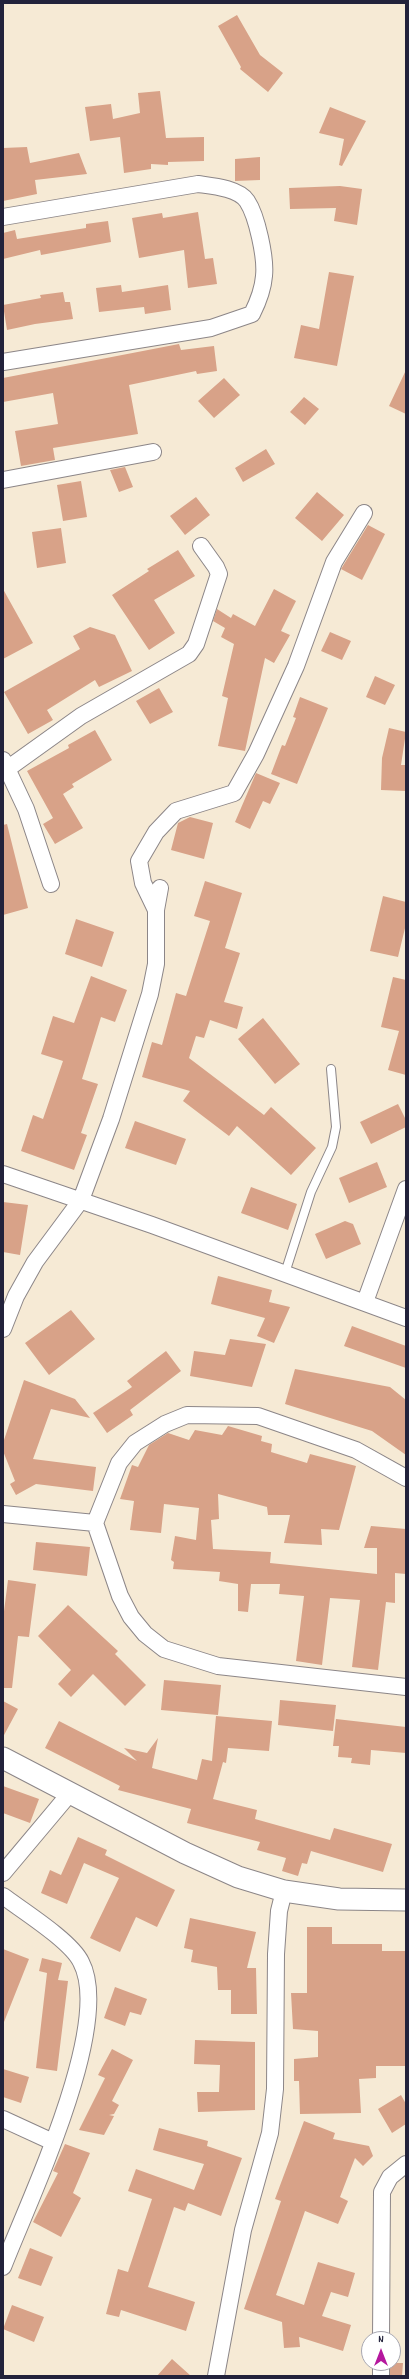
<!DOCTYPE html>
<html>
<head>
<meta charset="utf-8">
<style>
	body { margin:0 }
	#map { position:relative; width:409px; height:2379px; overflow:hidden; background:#f6ead5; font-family:Dekko,sans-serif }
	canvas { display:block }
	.frame { position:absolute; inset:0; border:4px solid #22223b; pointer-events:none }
	.north { position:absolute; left:361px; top:2331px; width:40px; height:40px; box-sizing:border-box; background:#fff; border:1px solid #a7a7b1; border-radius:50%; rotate:0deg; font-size:11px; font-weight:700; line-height:16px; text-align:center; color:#22223b }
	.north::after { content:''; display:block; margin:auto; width:14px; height:18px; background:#b5179e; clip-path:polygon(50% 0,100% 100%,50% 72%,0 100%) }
</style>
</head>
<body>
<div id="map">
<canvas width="409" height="2379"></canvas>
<div class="frame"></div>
<div class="north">N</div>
</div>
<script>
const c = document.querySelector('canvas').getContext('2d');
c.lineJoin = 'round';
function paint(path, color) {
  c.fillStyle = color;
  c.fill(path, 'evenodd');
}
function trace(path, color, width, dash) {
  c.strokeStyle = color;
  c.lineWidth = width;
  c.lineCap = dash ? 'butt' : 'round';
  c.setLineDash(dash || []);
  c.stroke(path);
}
paint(new Path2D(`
	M237,15l23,40 23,18 -15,19 -28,-23 1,-2 -23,-41z
	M160,91l6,47 38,-1v24l-36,1v3l-17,-1v5l-27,4 -4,-36 -30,4 -5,-34 26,-3 2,15 27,-6 -2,-20z
	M330,107l36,14 -24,45 -3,-1 5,-26 -25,-6z
	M27,147l3,16 49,-10 8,21 -52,6 2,14 -34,7v-53z
	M260,157v23l-25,1v-22z
	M340,186l22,3 -5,36 -23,-4 2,-13 -46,1 -1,-21z
	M198,212l7,47 8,-1 4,26 -29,4 -4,-38 -45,8 -7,-40 30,-5 1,5z
	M108,221l3,21 -70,13 -1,-5 -37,9v-26l12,-3 2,9 69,-11v-4z
	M329,272l25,4 -17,90 -43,-8 7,-33 18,4z
	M121,285l1,7 46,-7 3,25 -26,4 -1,-7 -45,5 -3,-24z
	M63,292l2,10h5l3,17 -38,5 -28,6 -4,-25 38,-7 -1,-3z
	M179,344l2,6 33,-4 3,25 -20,3 -1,-3 -67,14 9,49 -85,14 2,12 -34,6 -6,-35 43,-7 -5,-31 -50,9v-24z
	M406,370v44l-17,-8z
	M224,378l16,17 -26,23 -16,-17z
	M304,397l15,12 -14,16 -15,-13z
	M266,449l9,15 -32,18 -8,-14z
	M125,467l8,20 -14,5 -9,-22z
	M81,481l6,36 -24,4 -6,-36z
	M317,492l27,23 -22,26 -27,-23z
	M196,497l14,18 -25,20 -15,-19z
	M368,525l17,9 -23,46 -21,-11z
	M61,528l5,35 -29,5 -5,-36z
	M178,550l17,26 -41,24 21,33 -26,17 -37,-55 37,-24 -2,-2z
	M3,589l30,54 -30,16z
	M274,589l22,12 -15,30 9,4 -16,28 -9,-5 -20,93 -27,-5 10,-48 -6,-2 12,-52 -13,-7 4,-9 -12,-7 4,-12 14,9 2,-4 22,12z
	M90,627l25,8 17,36 -33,16 -4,-7 -48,30 6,10 -25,14 -24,-42 76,-43 -7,-13z
	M330,632l21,9 -9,19 -21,-9z
	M375,676l20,9 -10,20 -19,-8z
	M159,688l14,24 -23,12 -14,-23z
	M300,697l28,11 -31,76 -26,-10 11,-29 3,1 11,-28 -3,-1z
	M389,728l17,4 -5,33h5v26l-25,-1 1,-32z
	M95,730l17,30 -40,24 2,3 -11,7 20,34 -28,16 -12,-20 10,-6 -26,-47 42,-23 -1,-3z
	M256,773l24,10 -10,21 -7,-3 -13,28 -15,-7z
	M190,817l23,6 -9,36 -33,-9 7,-27z
	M7,824l21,84 -25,7v-90z
	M205,881l37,12 -17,55 15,5 -16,49 19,5 -6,22 -27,-9 -6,18 -8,-2 -7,22 75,57 7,-8 45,41 -25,27 -54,-49 -8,10 -46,-35 7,-10 -48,-14 10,-35 10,3 14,-52 10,3 24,-75 -16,-5z
	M383,896l23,6v22l-8,33 -28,-6z
	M76,919l38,13 -12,35 -37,-13z
	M91,976l36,14 -12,32 -14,-5 -19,62 16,5 -17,49 6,2 -13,35 -53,-19 12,-36 10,4 20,-58 -22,-7 12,-38 21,7z
	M393,977l13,3v95l-18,-5 11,-39 -18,-4z
	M263,1018l37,46 -25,20 -37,-45z
	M398,1104l8,16v7l-35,17 -11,-22z
	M135,1121l51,18 -10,26 -51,-17z
	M377,1162l10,25 -38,16 -10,-25z
	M251,1187l46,17 -9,26 -47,-17z
	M3,1202l25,3 -8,50 -17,-3z
	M345,1221l8,3 8,20 -35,15 -11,-25z
	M218,1276l54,14 -3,12 21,5 -16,36 -17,-7 8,-18 -54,-14z
	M71,1310l24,29 -46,36 -24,-32z
	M352,1326l54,20v22l-62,-22z
	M230,1339l36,5 -14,43 -62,-11 4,-25 31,4z
	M166,1351l15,20 -51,39 3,5 -26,18 -14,-20 39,-26 -5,-6z
	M295,1369l95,18 16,13v55l-34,-24 -87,-27z
	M24,1380l51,19 15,19 -39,-9 -18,50 63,8 -3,24 -57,-7 -20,11 -6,-11 5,-3 -12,-30v-8z
	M228,1426l34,10 -1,5 11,3 -1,8 36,11 3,-9 46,12 -17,64 -18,-1 1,16 -38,-2 6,-28h-22l-1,-8 -49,-13 1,25 -8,1 2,29 58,3 -1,11 107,11v-26h-13l7,-22 35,3v45l-11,-1v30l-9,-1 -8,68 -26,-3 8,-67 -30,-2 -8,67 -26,-4 8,-65 -25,-2 1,-10h-29l-3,28 -10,-1v-27l-19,-3 1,-9 -47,-3 1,-7 -3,-2 4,-24 21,4 3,-32 -35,-4 -3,29 -31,-3 4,-29 -14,-2 12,-34 6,2 11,-22 19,-12 21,7 6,-10 27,5z
	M36,1542l54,5 -3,29 -54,-6z
	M8,1580l28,4 -7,53 -11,-1 -6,52h-9v-69z
	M68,1605l50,46 -3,3 31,31 -21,21 -32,-32 -22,23 -13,-13 13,-14 -33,-34z
	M164,1680l57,5 -3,30 -57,-5z
	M280,1700l56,5 -3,26 -55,-6z
	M3,1701l15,8 -15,28z
	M216,1716l56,5 -3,30 -41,-3 -2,15 -3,-1 -10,37 44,11 -2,9 75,21 4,-12 58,16 -9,28 -72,-21 -4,13 -5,-1 -4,13 -16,-5 4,-13 -29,-8 3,-8 -73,-19 4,-14 -73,-19 2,-4 -75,-38 14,-27 78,40 -13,-13 23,5 11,-15 -6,30 45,12 5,-21 10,2z
	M336,1719l70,8v26l-35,-3 -1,15 -19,-2 1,-5 -14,-1 1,-11h-6z
	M3,1786l36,13 -9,24 -27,-10z
	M78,1837l29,13 -2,5 70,35 -18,37 -21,-10 -16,35 -30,-14 29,-60 -35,-15 -17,41 -26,-11 9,-23 11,5z
	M190,1918l66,14 -9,36h9l1,46h-26v-24h-13l-1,-23 -26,-5 2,-12 -9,-2z
	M307,1927h25v17h50v7h24v115h-30v12l-17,1 2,34 -61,1 -1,-33h-5v-22l24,-2v-26l-25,-2 -2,-36h16z
	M3,1949l26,10 -25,63h-1z
	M42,1958l20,5 -4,17 10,1 -11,90 -21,-3 11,-95 -8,-2z
	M115,1987l32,12 -6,16 -11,-3 -5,14 -21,-8z
	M195,2040l60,2v68l-57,2 -1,-20h22l1,-27 -26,-1z
	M112,2049l21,11 -21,41 7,4 -5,9 -5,1 5,1 -10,19 -25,-5 26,-52 -7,-3z
	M3,2069l26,8 -8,26 -18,-6z
	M401,2095l5,9v20l-14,9 -14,-24z
	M304,2121l31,12 -2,6 36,7 4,10 -10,10 -8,-8 -15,39 8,4 -10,23 -33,-13 -29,84 28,10 14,-43 37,11 -7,24 -17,-5 -9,24 29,9 -8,26 -44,-14 1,10 -16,1 -2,-26 -38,-13 37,-108 -6,-2z
	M159,2128l49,13 -1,5 35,12 -21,58 -33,-13 -3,8 -11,-4 -26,80 47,15 -9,29 -65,-21 -2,7 -13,-3 12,-45 10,3 24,-73 -24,-8 8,-22 58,21 10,-26 -51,-14z
	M65,2144l25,9 -17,40 8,5 -20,39 -28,-15 25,-49 -5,-2z
	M30,2248l23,9 -12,29 -23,-8z
	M12,2305l32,12 -10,25 -31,-13z
	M172,2359l19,17h-34z
	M390,2363h13l-1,13h-12z`), '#d8a288');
const service = new Path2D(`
	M285,1273l26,-81 21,-45 4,-20 -5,-58`);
const minor = new Path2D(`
	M3,217l195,-33c14,2 40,4 49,17 10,15 19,57 17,75 -1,13 -6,26 -12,38l-41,14 -208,34
	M3,480l150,-28
	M3,760l23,49 25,75
	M3,772l78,-56 108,-62 7,-10 23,-70 -3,-7 -15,-21
	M156,910l-13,-27 -4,-22 17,-29 20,-21 58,-18 22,-39 40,-88 38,-104 30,-49
	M3,1174l149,51 254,93
	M365,1302l41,-113
	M3,1329l13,-33 19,-34 46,-62 30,-81 39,-125 6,-30v-54l4,-22
	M406,1478l-50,-28 -98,-34 -71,-1 -22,9 -30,19 -16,20 -24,60 25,73 11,21 14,17 19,15 54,17 188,21
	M3,1514l92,9
	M3,1873l68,-81
	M3,1896c20,15 68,45 78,66 33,62 -53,240 -78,305
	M3,2119l50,23
	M381,2339l1,-147 8,-15 16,-13
	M216,2376l27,-146 27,-97 5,-44 1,-135 3,-43 5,-20
	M381,2376v-13`);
const tertiary = new Path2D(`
	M3,1758l182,95 53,24 46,14 55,8 67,1`);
trace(service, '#8c8688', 10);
trace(minor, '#8c8688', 18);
trace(tertiary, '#8c8688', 23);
trace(service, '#fff', 8);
trace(minor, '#fff', 16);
trace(tertiary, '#fff', 21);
</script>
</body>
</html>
